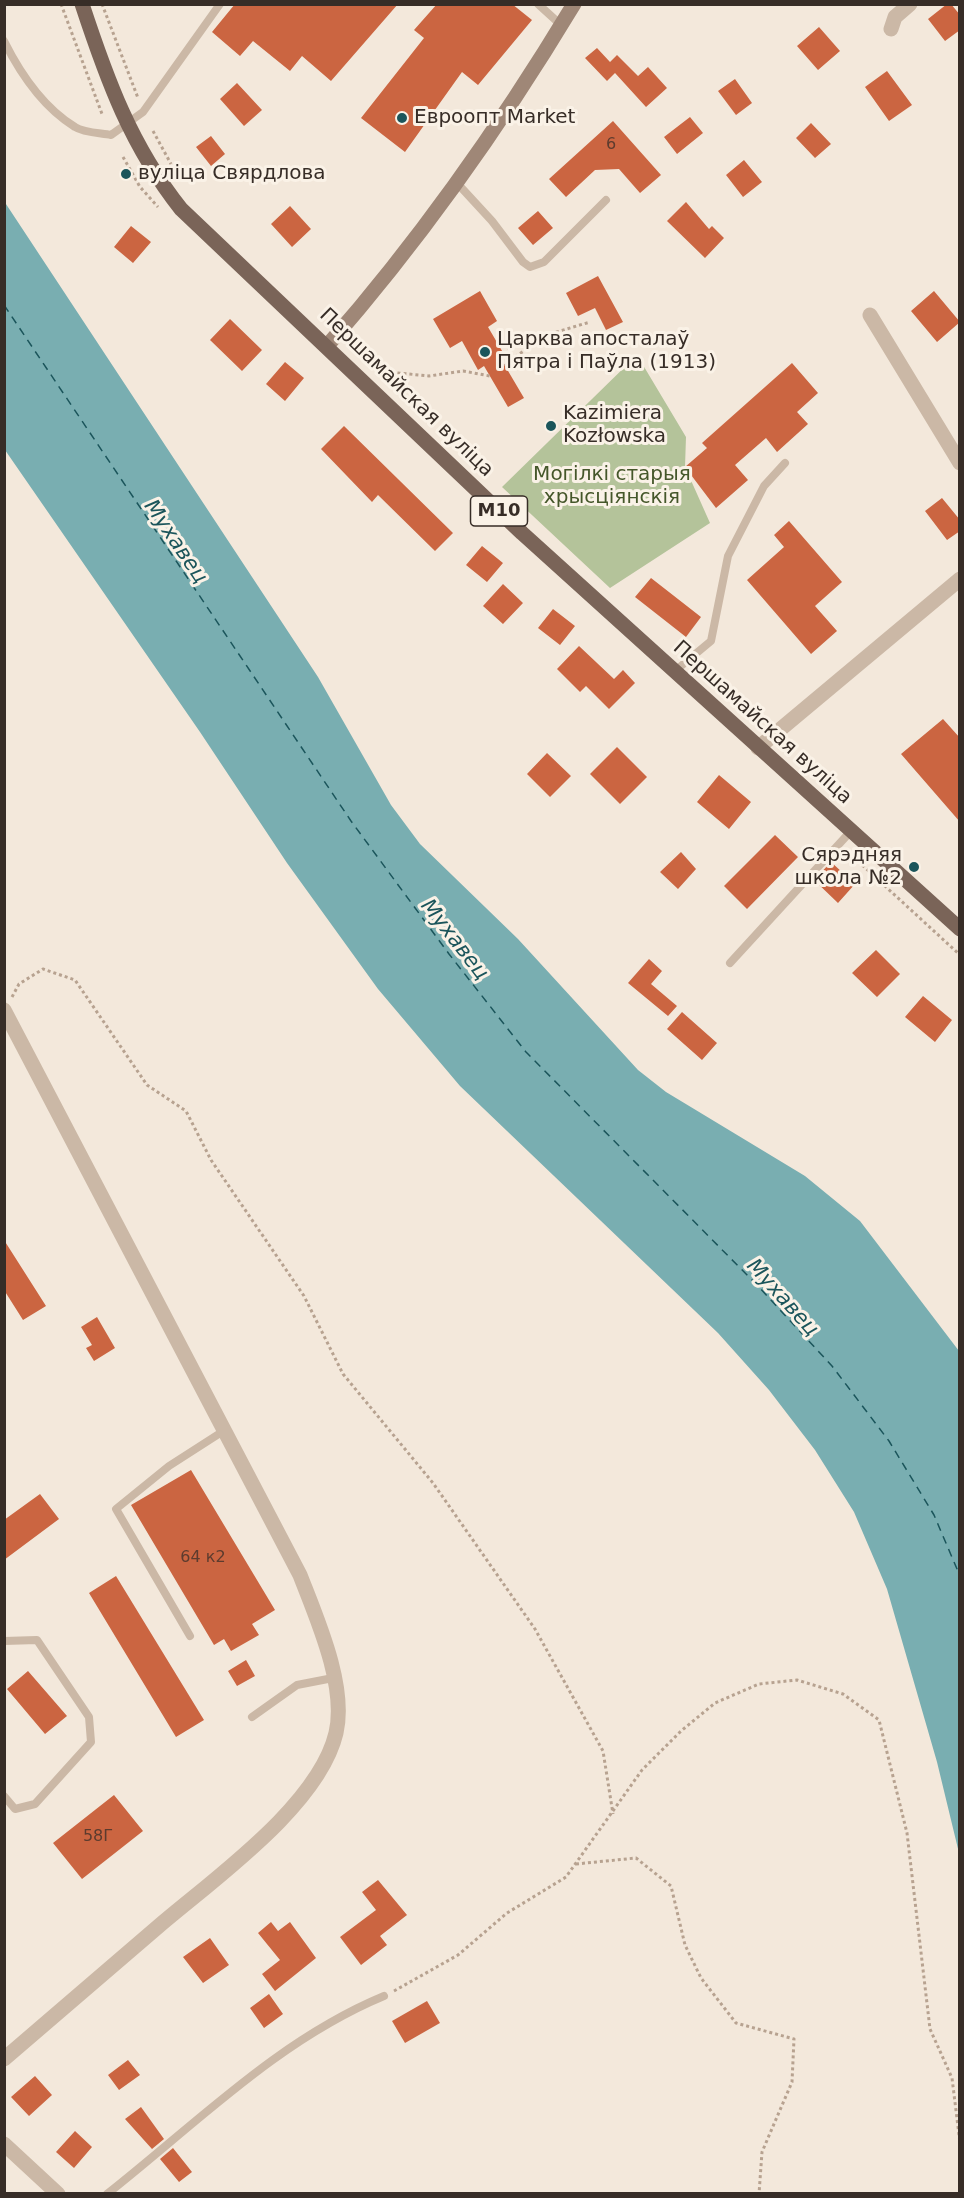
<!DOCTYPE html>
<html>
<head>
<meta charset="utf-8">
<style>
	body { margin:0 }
	#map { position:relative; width:964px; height:2198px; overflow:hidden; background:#f3e8db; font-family:"DejaVu Sans",sans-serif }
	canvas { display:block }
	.frame { position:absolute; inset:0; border:6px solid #372d27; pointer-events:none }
</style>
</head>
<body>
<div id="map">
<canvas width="964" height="2198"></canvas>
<div class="frame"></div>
</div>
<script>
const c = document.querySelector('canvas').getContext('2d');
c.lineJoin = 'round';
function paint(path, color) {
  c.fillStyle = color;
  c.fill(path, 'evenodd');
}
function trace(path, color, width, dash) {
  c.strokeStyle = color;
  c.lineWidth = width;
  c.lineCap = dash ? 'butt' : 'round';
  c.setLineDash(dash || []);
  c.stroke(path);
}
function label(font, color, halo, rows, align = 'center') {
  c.font = font + ' "DejaVu Sans",sans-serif';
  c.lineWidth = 6;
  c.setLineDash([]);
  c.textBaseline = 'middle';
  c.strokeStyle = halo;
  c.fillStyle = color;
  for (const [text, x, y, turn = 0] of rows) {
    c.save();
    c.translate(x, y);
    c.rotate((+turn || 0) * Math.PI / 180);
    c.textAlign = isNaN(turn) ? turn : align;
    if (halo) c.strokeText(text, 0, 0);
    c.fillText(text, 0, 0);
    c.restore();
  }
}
paint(new Path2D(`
	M637,355l49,82 -1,30 25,56 -100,65 -108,-101z`), '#b4c39a');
paint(new Path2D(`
	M4,201l314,476 73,128 29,39 98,95 120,131 28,22 139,84 55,45 99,130v502l-22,-91 -50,-173 -33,-77 -39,-62 -46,-60 -51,-57 -258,-247 -82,-97 -91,-126 -87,-131 -195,-282z`), '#79aeb1');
trace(new Path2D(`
	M4,305l347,516 98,133 77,98 231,233 75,81 57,75 45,74 26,61`), '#1b555b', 1.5, [8, 6]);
paint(new Path2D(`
	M235,4h163l-67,77 -29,-25 -12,15 -37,-30 -13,15 -28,-24z
	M437,4h75l20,16 -54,65 -16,-13 -57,80 -44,-34 63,-80 -10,-8z
	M947,4h4l9,11v15l-15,11 -17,-22z
	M819,27l21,24 -22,19 -21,-24z
	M597,48l13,14 7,-7 21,21 10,-9 19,21 -21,19 -31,-34 -8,8 -22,-23z
	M887,71l25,34 -23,16 -24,-34z
	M735,79l17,24 -16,12 -18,-24z
	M237,83l25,27 -18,16 -24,-27z
	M690,117l13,16 -26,21 -13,-17z
	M613,121l48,54 -21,18 -21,-24 -24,1 -29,27 -17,-18z
	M811,123l20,21 -16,14 -19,-20z
	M211,136l14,18 -14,12 -15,-19z
	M744,160l18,22 -19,15 -17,-22z
	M686,202l23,27 3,-3 12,12 -19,20 -38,-37z
	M290,206l21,23 -19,18 -21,-23z
	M538,211l15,17 -20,17 -15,-17z
	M131,226l20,16 -18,21 -19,-16z
	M598,276l25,46 -17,8 -11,-22 -17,8 -12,-23z
	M480,291l17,30 -9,6 17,29 -4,3 23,39 -16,9 -24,-41 -6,4 -16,-29 -12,7 -17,-29z
	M934,291l26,31 -23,20 -26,-31z
	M230,319l32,31 -20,21 -32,-31z
	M285,362l19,16 -19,23 -19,-17z
	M792,363l26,30 -21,19 11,12 -31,28 -11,-14 -31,27 13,15 -32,28 -31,-41 22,-19 -5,-5z
	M344,426l109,107 -18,18 -57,-56 -6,7 -51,-53z
	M942,498l18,22v11l-13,9 -22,-29z
	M789,521l53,61 -27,24 22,25 -26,23 -64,-74 37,-33 -10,-12z
	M482,546l21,17 -16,19 -21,-17z
	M651,578l50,39 -15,20 -51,-40z
	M503,584l20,19 -20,21 -20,-18z
	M553,609l22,17 -15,19 -22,-17z
	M579,646l35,33 9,-9 12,13 -26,26 -23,-23 -6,6 -23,-23z
	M943,719l17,19v84l-59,-68z
	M617,747l30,30 -27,27 -30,-30z
	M547,753l24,23 -21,21 -23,-23z
	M719,775l32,27 -22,27 -32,-27z
	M775,835l23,22 -51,52 -23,-23z
	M681,852l15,17 -18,20 -18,-17z
	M831,862l24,22 -17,19 -24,-23z
	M876,950l24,24 -23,23 -25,-24z
	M649,959l13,12 -11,13 26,22 -9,10 -40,-33z
	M923,996l29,24 -17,22 -30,-25z
	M682,1012l35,31 -15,17 -35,-31z
	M4,1240l42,66 -23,14 -19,-30z
	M97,1317l18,31 -21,13 -8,-13 6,-3 -11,-18z
	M191,1470l84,140 -23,14 7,11 -28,16 -7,-12 -10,6 -83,-140z
	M40,1494l19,25 -55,41v-40z
	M116,1576l88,144 -28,17 -87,-144z
	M246,1660l9,16 -18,10 -9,-15z
	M28,1671l39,45 -22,18 -38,-45z
	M114,1795l29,36 -61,48 -29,-36z
	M378,1880l29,35 -27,21 7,9 -26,20 -21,-28 36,-27 -14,-18z
	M271,1922l7,9 12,-9 26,36 -41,33 -13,-17 18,-14 -22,-27z
	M210,1938l19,27 -26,18 -20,-26z
	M269,1994l14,20 -19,14 -14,-20z
	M427,2001l13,22 -35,20 -13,-22z
	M128,2060l12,15 -21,15 -11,-15z
	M35,2076l17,19 -23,21 -18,-19z
	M141,2107l23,32 -12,10 -27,-30z
	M75,2131l17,16 -18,21 -18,-16z
	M173,2148l19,24 -13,10 -19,-23z`), '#cb6541');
trace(new Path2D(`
	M61,4l41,110
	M102,4l36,94
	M153,131l18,33
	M123,157l17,30 18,20
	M510,360l40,-26 40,-12
	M505,366l5,-6 -3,-29
	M382,378l6,-6 41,4 34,-5 27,5
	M849,853l111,102
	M12,997l7,-13 24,-15 32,11 72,105 39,26 25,49 93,136 39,78 90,109 102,146 68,122 10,63
	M576,1864l60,-6 35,28 14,59 16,33 35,45 58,16 -2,43 -30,70 -3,42
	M394,1991l64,-36 49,-42 59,-36 76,-107 39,-39 34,-28 44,-19 38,-4 46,14 36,26 28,113 23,196 22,49 8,65`), '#b7a290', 3, [3, 3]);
trace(new Path2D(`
	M538,4l23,21
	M4,41c16,32 40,67 71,86 9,6 26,6 36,8l32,-23 77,-108
	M457,183l35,38 31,41 7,5 14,-5 62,-62
	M675,671l36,-30 17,-85 36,-70 21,-23
	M730,963l121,-132
	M190,1636l-74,-127 53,-43 56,-36
	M4,1641l33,-1 52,77 2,25 -56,62 -20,5 -11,-13
	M252,1717l45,-32 36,-7
	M107,2194c89,-70 171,-154 277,-198`), '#cbb8a6', 8);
trace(new Path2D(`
	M891,29l4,-12 15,-13
	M870,315l90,148
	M758,748l202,-169
	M4,1010l296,565c17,44 47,111 36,158 -17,72 -121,145 -176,192 -52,45 -104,89 -156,134
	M4,2144l54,50`), '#cbb8a6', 15);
trace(new Path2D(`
	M327,346c93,-106 174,-221 247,-342`), '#9f8777', 15);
trace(new Path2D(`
	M82,4c25,76 49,142 99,205l341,324 438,396`), '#7a6458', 15);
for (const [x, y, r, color] of [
	[402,118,6,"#1b555b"],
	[126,174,6,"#1b555b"],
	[485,352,6,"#1b555b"],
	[551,426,6,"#1b555b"],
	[914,867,6,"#1b555b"]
]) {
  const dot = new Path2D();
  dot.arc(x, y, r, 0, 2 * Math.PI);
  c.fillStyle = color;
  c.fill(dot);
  trace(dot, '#faf2e7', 2);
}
label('16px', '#5c3b2e', null, [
	["6",611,145],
	["64 к2",203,1558],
	["58Г",98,1837]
]);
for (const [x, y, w] of [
	[499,511,57]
]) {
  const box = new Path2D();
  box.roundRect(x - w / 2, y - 15, w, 30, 4.5);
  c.fillStyle = '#faf2e7';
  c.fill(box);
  trace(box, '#372d27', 1.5);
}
label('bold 18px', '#372d27', null, [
	["М10",499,511]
]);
label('20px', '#372d27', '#faf2e7', [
	["Евроопт Market",414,118],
	["вуліца Свярдлова",138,174],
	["Царква апосталаў",497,340],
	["Пятра і Паўла (1913)",497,363],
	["Kazimiera",563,414],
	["Kozłowska",563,437],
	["Сярэдняя",902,856,"right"],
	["школа №2",902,879,"right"]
], 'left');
label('20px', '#372d27', '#faf2e7', [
	["Першамайская вуліца",406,393,44],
	["Першамайская вуліца",762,723,42]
]);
label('20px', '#45572a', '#faf2e7', [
	["Могілкі старыя",612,475],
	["хрысціянскія",612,498]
]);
label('italic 21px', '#1b555b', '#faf2e7', [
	["Мухавец",175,542,56],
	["Мухавец",454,940,52],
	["Мухавец",782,1298,48]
]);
</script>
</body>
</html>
